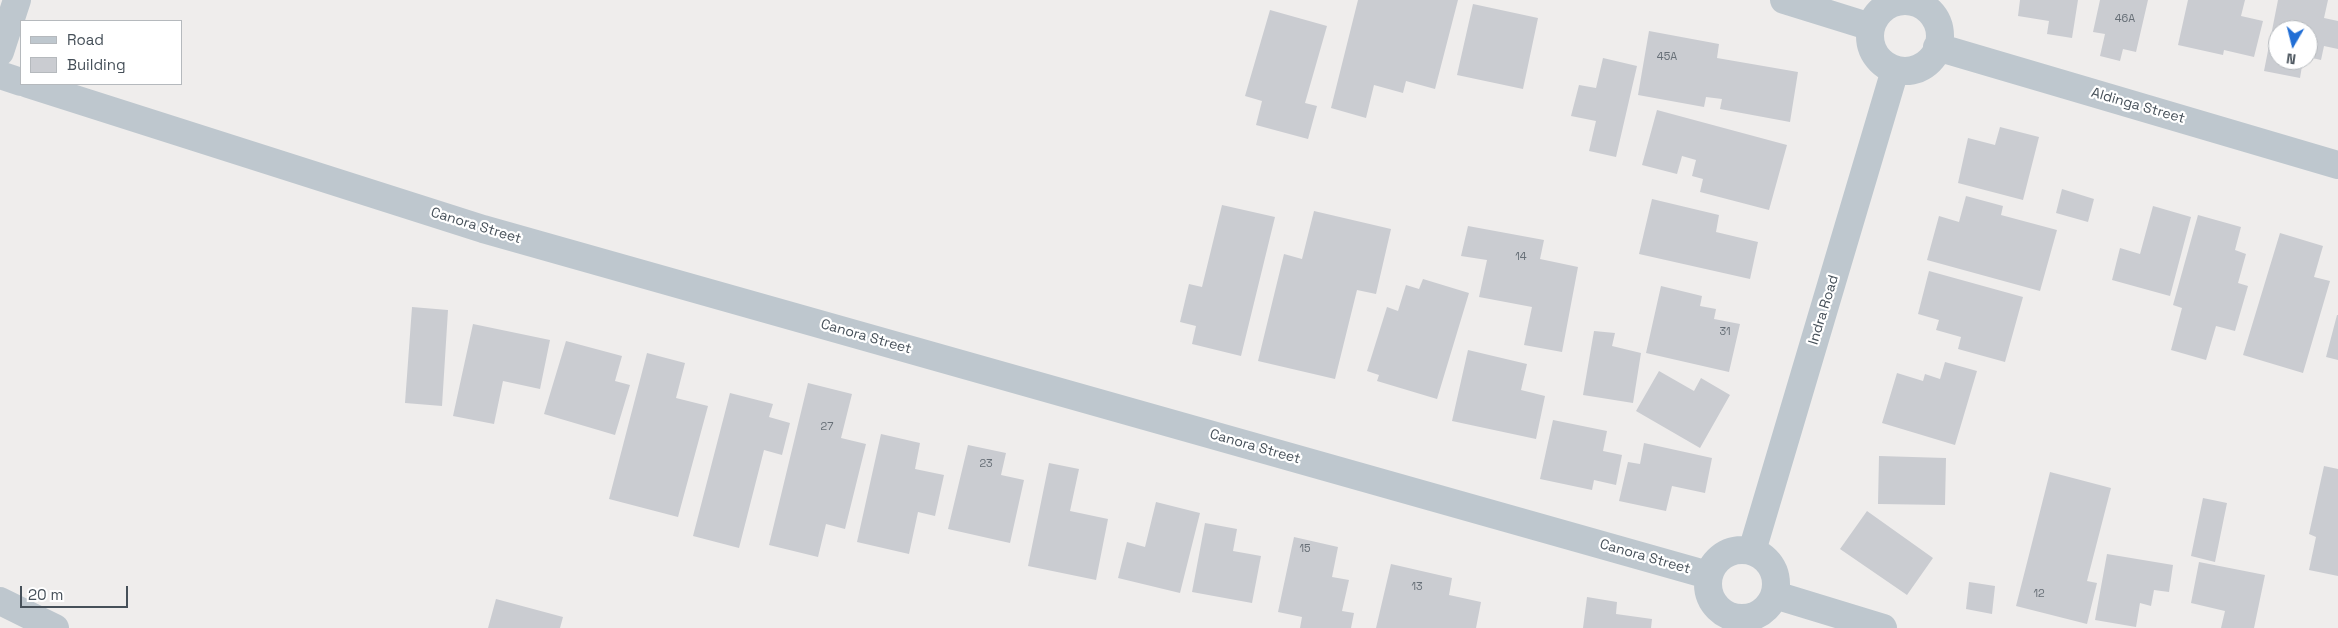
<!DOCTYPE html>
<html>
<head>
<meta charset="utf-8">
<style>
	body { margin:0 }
	#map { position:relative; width:2338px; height:628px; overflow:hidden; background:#efedec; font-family:"Space Grotesk",sans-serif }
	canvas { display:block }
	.legend { position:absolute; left:20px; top:20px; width:162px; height:65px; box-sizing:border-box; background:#fff; border:1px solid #b5b9bd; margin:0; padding:6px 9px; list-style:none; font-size:15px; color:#465059 }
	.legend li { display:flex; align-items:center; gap:10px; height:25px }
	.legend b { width:25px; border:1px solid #b5b9bd }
	.north { position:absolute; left:2268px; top:20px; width:50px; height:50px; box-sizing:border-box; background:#fff; border:1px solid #b5b9bd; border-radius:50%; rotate:188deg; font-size:14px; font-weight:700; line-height:20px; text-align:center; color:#465059 }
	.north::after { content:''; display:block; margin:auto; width:18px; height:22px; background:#216ed5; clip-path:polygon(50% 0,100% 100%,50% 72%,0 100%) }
	.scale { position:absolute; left:20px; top:586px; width:108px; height:22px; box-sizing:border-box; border:2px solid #465059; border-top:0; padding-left:6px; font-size:15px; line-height:18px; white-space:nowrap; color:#465059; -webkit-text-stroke:4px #fff; paint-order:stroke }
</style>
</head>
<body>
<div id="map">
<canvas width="2338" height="628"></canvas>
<ul class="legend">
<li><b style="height:6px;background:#bec7ce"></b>Road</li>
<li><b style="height:14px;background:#caccd1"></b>Building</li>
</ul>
<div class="north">N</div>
<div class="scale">20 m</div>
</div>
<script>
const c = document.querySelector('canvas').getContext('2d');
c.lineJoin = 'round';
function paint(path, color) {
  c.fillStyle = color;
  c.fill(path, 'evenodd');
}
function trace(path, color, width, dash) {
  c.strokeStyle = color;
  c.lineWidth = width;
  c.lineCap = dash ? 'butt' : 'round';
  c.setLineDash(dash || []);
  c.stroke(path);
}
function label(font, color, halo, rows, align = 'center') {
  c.font = font + ' "Space Grotesk",sans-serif';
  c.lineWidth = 4.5;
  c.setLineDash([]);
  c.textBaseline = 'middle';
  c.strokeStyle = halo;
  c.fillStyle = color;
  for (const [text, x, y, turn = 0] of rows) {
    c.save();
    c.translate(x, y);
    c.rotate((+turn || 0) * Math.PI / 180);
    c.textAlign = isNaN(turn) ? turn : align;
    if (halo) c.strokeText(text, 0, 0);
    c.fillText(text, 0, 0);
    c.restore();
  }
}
paint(new Path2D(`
	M1358,0h100l-23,89 -29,-8 -3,12 -29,-8 -8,33 -35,-10z
	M2020,0h58l-6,38 -25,-4 2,-13 -31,-5z
	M2100,0h48l-12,52 -13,-3 -3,12 -20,-5 5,-22 -12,-2z
	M2188,0h57l-4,16 22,5 -9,36 -30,-7 -1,5 -45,-10z
	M2278,0h50l-4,18 14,3v28l-14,-3 -3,14 -13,-3v-27h-30v30h25l-3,18 -36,-7z
	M1473,4l65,14 -15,71 -66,-14z
	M1270,10l57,16 -22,77 12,3 -9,33 -52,-14 6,-24 -17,-5z
	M1649,31l70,13 -2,14 81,14 -8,50 -70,-13 2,-10 -16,-2 -2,10 -66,-12z
	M1603,58l34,8 -21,91 -27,-6 7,-30 -25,-5 8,-31 17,3z
	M1657,110l130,35 -18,65 -69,-18 3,-13 -11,-3 4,-16 -14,-4 -5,18 -35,-9z
	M2000,127l39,10 -16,63 -65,-17 10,-45 27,7z
	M2062,189l32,10 -6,23 -32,-9z
	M1966,196l37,10 -2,9 56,15 -17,61 -113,-31 12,-44 20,6z
	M1652,199l67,16 -3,17 42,10 -8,37 -111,-25z
	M1222,205l53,12 -34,139 -49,-12 4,-18 -16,-4 9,-38 13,3z
	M2153,206l38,11 -21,79 -58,-16 8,-32 20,6z
	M1314,211l77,18 -15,65 -19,-4 -22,89 -77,-18 26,-107 18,5z
	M2198,215l43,12 -6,23 11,4 -8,29 10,3 -13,45 -19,-5 -10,34 -35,-10 11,-42 -9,-3z
	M1468,226l76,14 -4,19 38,8 -16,85 -38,-7 8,-38 -53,-10 8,-37 -26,-4z
	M2280,233l43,13 -9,31 16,4 -27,92 -60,-18z
	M1929,271l94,26 -18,65 -47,-13 3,-12 -25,-7 3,-10 -21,-6z
	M1423,279l46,14 -32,106 -60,-18 2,-6 -12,-4 20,-64 11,4 8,-26 13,4z
	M1661,286l41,10 -2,10 16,3 -2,10 26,5 -11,48 -83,-19z
	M412,307l36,3 -6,96 -37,-3z
	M2337,315h1v45l-12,-3z
	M473,324l77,16 -10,49 -37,-8 -9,43 -41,-8z
	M1594,331l21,2 -3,13 29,7 -8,50 -50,-8z
	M566,341l56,15 -7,25 15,4 -15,50 -71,-21z
	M1468,350l59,14 -6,26 24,6 -9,43 -84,-18z
	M647,353l38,10 -9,35 32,8 -30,111 -69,-18z
	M1945,362l32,9 -22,74 -73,-22 15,-50 26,8 2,-7 15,5z
	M1659,371l35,20 7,-13 29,17 -30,53 -64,-37z
	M808,383l44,11 -11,44 25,6 -21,85 -19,-5 -8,33 -49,-12z
	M730,393l43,11 -4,13 21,6 -8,32 -18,-5 -25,98 -46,-12z
	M1553,420l54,11 -4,20 19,4 -6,30 -22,-5 -2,10 -52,-11z
	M881,434l39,9 -5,26 29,6 -9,41 -17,-4 -9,42 -52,-12z
	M1644,443l68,15 -7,35 -33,-7 -6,25 -47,-10 9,-39 12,2z
	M968,445l38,8 -5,22 23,5 -14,63 -62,-14z
	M1879,456l67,2 -1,47 -67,-1z
	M1049,463l30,6 -9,42 38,8 -12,61 -68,-14z
	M2324,466l14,3v107l-29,-6 7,-33 -7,-3z
	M2050,472l61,16 -24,93 10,2 -10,41 -71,-18z
	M2203,498l24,5 -12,59 -24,-6z
	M1156,502l44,11 -20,80 -62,-15 9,-36 18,5z
	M1867,511l66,47 -26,37 -67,-46z
	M1205,523l32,6 -4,22 28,5 -9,47 -60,-11z
	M1294,537l44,10 -6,30 17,3 -7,31 12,2 -3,15h-51l2,-11 -24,-5z
	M2107,554l66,11 -4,27 -15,-2 -3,16 -11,-3 -4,24 -41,-7z
	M2199,562l66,13 -11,53h-33l4,-17 -34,-8z
	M1391,564l61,14 -3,17 32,7 -5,26h-100z
	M1969,582l26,4 -3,28 -26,-5z
	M1587,597l30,5 -1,12 36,5 -1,9h-68z
	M496,599l67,18 -3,11h-72z`), '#caccd1');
trace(new Path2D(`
	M1784,0l87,27
	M1870 36a35 35 0 1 1 70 0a35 35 0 1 1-70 0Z
	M1937,47l401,118
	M0,52l17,-52
	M0,75l21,7
	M28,84l455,145 1225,346
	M1708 584a34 34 0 1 1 68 0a34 34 0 1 1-68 0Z
	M1752,551l143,-481
	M1775,595l108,33
	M0,601l55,27`), '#bec7ce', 28);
label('11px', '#676f77', null, [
	["46A",2125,19],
	["45A",1667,57],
	["14",1521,257],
	["31",1725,332],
	["27",827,427],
	["23",986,464],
	["15",1305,549],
	["13",1417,587],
	["12",2039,594]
]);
label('14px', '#465059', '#fff', [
	["Aldinga Street",2138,106,16],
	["Canora Street",476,226,17],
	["Indra Road",1824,310,-73],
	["Canora Street",866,337,16],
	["Canora Street",1255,447,16],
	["Canora Street",1645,557,16]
]);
</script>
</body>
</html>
